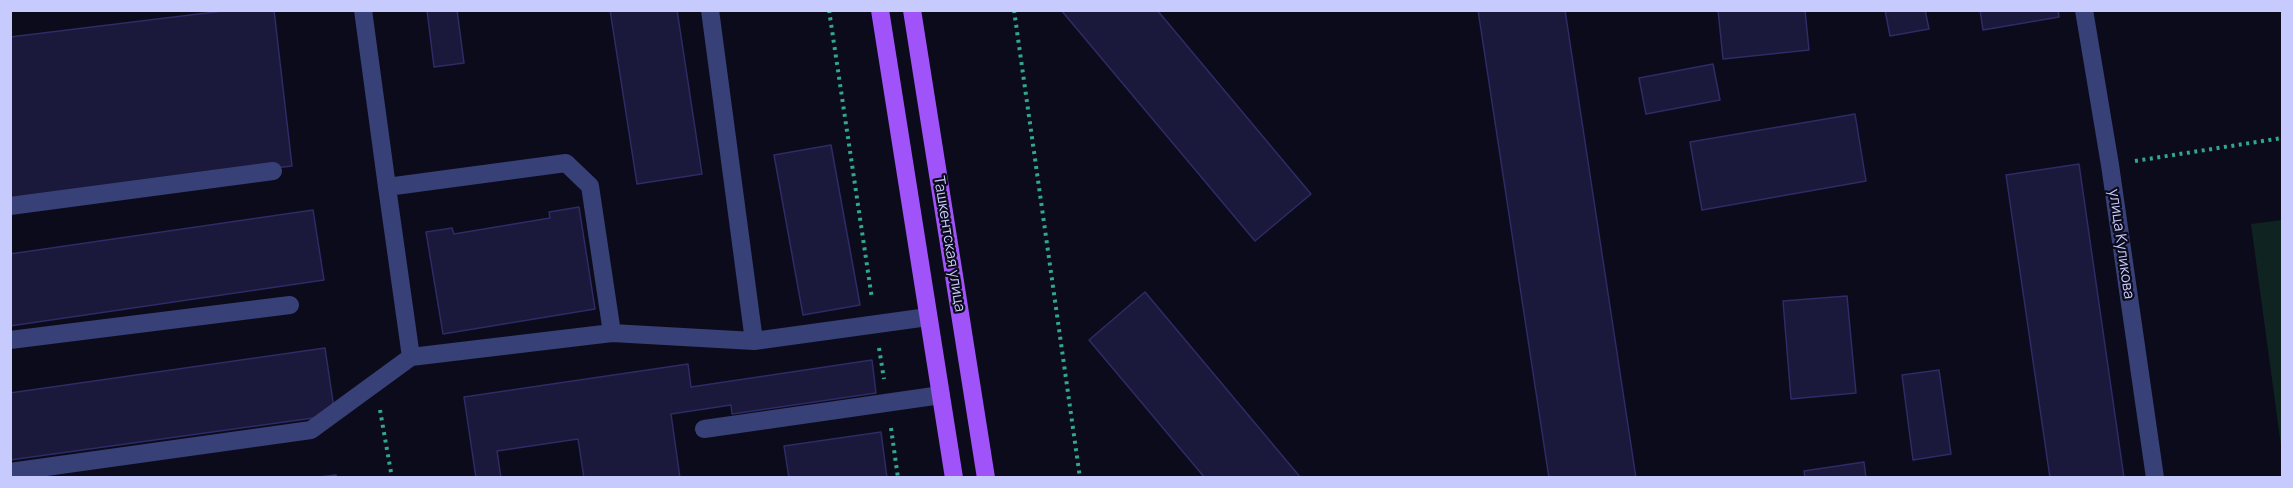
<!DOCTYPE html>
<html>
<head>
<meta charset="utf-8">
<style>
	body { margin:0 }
	#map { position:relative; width:2293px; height:488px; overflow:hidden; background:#0c0b1b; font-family:Manrope,sans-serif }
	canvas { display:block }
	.frame { position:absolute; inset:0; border:12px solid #c7cafd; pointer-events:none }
</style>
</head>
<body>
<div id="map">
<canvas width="2293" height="488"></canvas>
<div class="frame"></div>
</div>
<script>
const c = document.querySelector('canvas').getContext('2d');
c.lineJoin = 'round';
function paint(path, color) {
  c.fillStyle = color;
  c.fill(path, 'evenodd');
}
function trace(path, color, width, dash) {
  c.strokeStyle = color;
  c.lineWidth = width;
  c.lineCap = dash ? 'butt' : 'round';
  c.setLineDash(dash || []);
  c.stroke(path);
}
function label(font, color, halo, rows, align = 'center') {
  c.font = font + ' Manrope,sans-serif';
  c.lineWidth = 4.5;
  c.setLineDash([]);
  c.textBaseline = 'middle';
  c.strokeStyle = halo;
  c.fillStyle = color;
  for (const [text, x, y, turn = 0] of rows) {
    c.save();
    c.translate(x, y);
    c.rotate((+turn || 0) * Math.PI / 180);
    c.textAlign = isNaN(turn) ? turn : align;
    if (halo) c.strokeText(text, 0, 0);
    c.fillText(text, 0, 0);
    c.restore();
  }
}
paint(new Path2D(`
	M2282,220v233l-31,-229z`), '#0f2420');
const building = new Path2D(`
	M231,10h43l18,156 -282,33v-162z
	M427,10h30l7,53 -30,4z
	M610,10h67l25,164 -65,10z
	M1061,10h96l154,184 -56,47z
	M1478,10h87l71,468h-87z
	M1718,10h87l4,40 -86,9z
	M1885,10h40l4,19 -39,7z
	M1980,10h78l1,7 -76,13z
	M1713,64l7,36 -74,14 -7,-36z
	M1855,114l11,67 -164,29 -12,-68z
	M831,145l29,160 -57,10 -29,-160z
	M2079,164l45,314h-74l-44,-303z
	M579,207l16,102 -152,25 -17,-102 26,-4 2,6 96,-16 -1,-6z
	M313,210l11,70 -314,46v-72z
	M1145,292l156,186h-96l-116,-138z
	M1847,296l9,97 -65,6 -8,-98z
	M325,348l10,67 -325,45v-67z
	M872,360l4,33 -144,21 -1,-9 -60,9 9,64h-96l-6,-39 -81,12 4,27h-25l-12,-81 224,-33 3,23z
	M1939,370l12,84 -38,6 -11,-85z
	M881,432l6,46h-98l-5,-32z
	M1864,462l2,16h-61l-1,-7z
	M336,475l1,3h-26z`);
paint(building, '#1a183b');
trace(building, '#2e2b66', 1.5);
trace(new Path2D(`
	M829,10l43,289
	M1014,10l66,468
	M2135,161l147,-23
	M879,348l5,31
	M380,410l12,68
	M891,428l7,50`), '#31a78d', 4, [3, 4.5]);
trace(new Path2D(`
	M363,10l24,177 179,-24 24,23 22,147
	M710,10l44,331 174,-24
	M2084,10l26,155 45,313
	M387,187l24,170
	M10,206l263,-35
	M10,340l280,-35
	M704,429l237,-34
	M10,472l301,-42 100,-73 201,-24 142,8`), '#384078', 18);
trace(new Path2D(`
	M880,10l74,468
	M912,10l74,468`), '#a053f8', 18);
label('15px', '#c7cafd', '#0c0b1b', [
	["Ташкентская улица",949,244,81],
	["улица Куликова",2121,244,82]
]);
</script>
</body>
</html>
